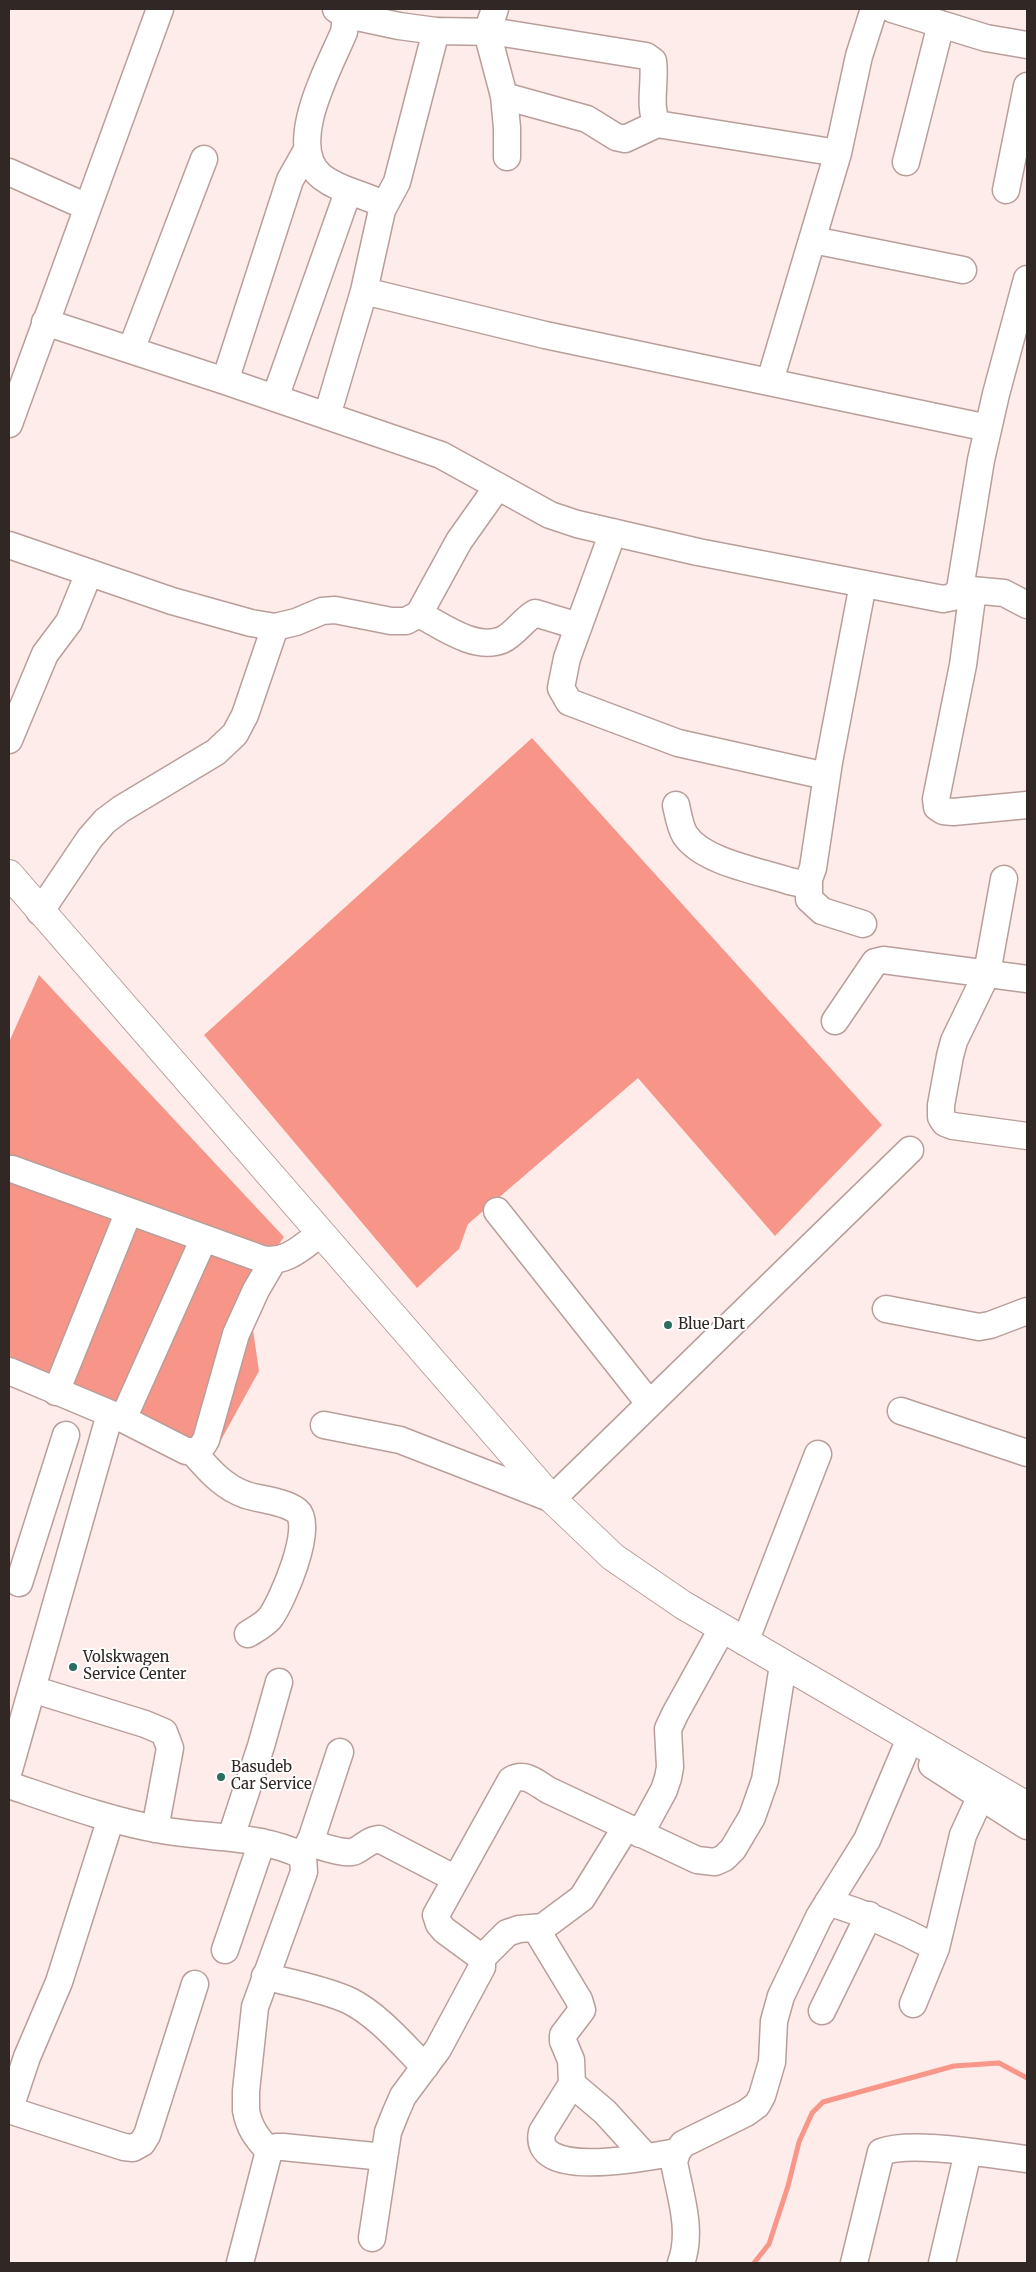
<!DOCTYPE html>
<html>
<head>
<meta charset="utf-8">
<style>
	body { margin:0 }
	#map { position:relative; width:1036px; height:2272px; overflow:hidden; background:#feecea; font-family:Merriweather,serif }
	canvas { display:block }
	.frame { position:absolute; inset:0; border:10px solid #312725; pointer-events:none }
</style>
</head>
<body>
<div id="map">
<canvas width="1036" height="2272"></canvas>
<div class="frame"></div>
</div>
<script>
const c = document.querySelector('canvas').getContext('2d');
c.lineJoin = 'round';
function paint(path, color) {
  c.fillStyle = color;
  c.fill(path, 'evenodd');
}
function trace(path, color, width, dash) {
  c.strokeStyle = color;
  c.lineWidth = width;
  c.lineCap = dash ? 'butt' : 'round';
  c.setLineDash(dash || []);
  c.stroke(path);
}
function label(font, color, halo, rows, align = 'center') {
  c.font = font + ' Merriweather,serif';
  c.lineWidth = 4;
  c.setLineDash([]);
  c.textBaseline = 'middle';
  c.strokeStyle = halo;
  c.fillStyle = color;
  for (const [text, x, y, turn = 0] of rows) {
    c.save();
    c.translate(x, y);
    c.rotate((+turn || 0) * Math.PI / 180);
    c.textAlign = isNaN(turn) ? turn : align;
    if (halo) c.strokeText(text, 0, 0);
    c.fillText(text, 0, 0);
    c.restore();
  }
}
paint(new Path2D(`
	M532,738l350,387 -107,111 -137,-158 -170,146 -9,25 -42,39 -213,-253z
	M39,975l245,262 -37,52 12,82 -54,98 -196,-86v-341z`), '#f79588');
trace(new Path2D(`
	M754,2263l15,-19 19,-58 11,-44 13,-29 11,-11 131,-36 45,-3 28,15`), '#f89689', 5);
const minor = new Path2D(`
	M495,9l-8,23 17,64 3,32v29
	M892,9l94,29 41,7
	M343,14l56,12 37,5 61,1 149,24 7,5c3,21 -5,44 4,63l181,29
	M504,96l83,23 29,18 9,2 32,-15
	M906,162l35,-138
	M9,172l78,35
	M1006,190l21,-104
	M382,210l15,-28 39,-151
	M813,240l150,30
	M364,291l181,44 443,93
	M45,322l180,59 216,74 109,60 27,9 121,28 245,47 10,-2 7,-8 21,-129 15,-66 31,-115
	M131,350l73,-191
	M225,381l65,-201 17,-30
	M770,381l68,-228 21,-97 15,-47
	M275,398l73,-206
	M327,416l37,-125 18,-81 -4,-8c-19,-9 -39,-12 -56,-25 -38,-30 7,-109 22,-145 2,-11 2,-17 -8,-23
	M9,424l151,-415
	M613,532l-46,126 -6,30 8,14 109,41 148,33
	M9,545l163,56 79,22 24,4 21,-5 26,-11 13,-1 56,11h15l13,-7 40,-73 39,-55
	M960,589l44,4 23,12
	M973,590l-10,75 -27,134 1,8 6,4 10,1 74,-7
	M419,614c23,12 56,37 83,26 12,-5 21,-20 33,-27l43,13
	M9,740l36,-86 24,-32 20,-49
	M676,805c2,9 4,22 9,30 18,27 74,36 104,46l14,3 6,-5 4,-11 16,-106 34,-178
	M809,879v20l13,12 41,13
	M1004,879l-17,94 -33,68 -4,15 -9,49v12l4,6 8,3 74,10
	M40,912l50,-74 15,-17 16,-12 95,-57 19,-18 10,-19 30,-88
	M835,1021l40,-59 8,-2 144,19
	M12,1169l250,90c24,5 40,-12 59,-26
	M497,1211l152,192
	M886,1309l93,18 11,-2 37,-14
	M9,1371l114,48 63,32h13l7,-11 30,-106 20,-44 17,-29
	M56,1392l73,-181
	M901,1411l126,42
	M123,1419l81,-181
	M324,1425l76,15 152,59 358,-349
	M193,1452c16,18 30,35 53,43 16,5 38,6 51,16 18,15 -15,91 -27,107 -6,7 -14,11 -22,16
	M19,1583l47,-148
	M745,1642l73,-188
	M32,1689l113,35 19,8 6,16 -15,81
	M932,1765l95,61
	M9,1770l101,-356
	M9,1785c50,17 101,36 153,45 47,9 97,4 141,26l1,16 -49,135 -9,84v19c3,18 11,28 23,41
	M640,1834l24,-44 4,-12 2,-11 -2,-38 7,-15 47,-85
	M231,1837l30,-91 18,-64
	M309,1843c10,2 38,13 46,8 9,-4 13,-11 24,-12l77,40
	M303,1856l9,-19 28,-85
	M828,1902c39,12 73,27 108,46
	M536,1929l43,71 3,10 -19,25v6l8,19 1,24 -30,48c-11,50 111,24 135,20
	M225,1950l37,-108
	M482,1958l25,-25 12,-4 24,-2 39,-29 44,-71
	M265,1976c28,8 59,13 85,25 29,15 52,43 75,66
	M913,2004l23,-56 27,-113 18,-39
	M822,2011l47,-96
	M572,2084l33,28 41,45
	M9,2110l115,37 9,1 9,-5 5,-8 48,-151
	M9,2111l18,-54 32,-75 52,-164
	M372,2238l16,-106 8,-20 7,-16 35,-47 44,-82v-9l-38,-28 -5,-6 -3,-9 75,-135c14,-8 24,2 37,10l149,70 18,2 9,-4 9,-9 19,-32 13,-37 18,-115
	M240,2263l29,-112 7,-4h7l101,10
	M681,2263c12,-32 -1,-68 -7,-101l3,-10 6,-8 63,-31 11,-8 5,-9 10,-34 2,-41 7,-25 38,-79 48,-77 39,-92
	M854,2263l27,-111c30,-12 111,3 146,7
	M942,2263l26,-111`);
const major = new Path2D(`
	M9,874l543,625 61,58 70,48 344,201`);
trace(minor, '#b99e9a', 29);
trace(major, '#b99e9a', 30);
trace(minor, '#fff', 26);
trace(major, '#fff', 28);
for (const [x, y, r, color] of [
	[668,1325,5,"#296e61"],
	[73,1667,5,"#296e61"],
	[221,1777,5,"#296e61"]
]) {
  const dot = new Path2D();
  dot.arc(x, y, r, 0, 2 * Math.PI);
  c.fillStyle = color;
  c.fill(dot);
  trace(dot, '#fff', 2);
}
label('15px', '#312725', '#fff', [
	["Blue Dart",678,1325],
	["Volskwagen",83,1658],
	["Service Center",83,1675],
	["Basudeb",231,1768],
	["Car Service",231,1785]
], 'left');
</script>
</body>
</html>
